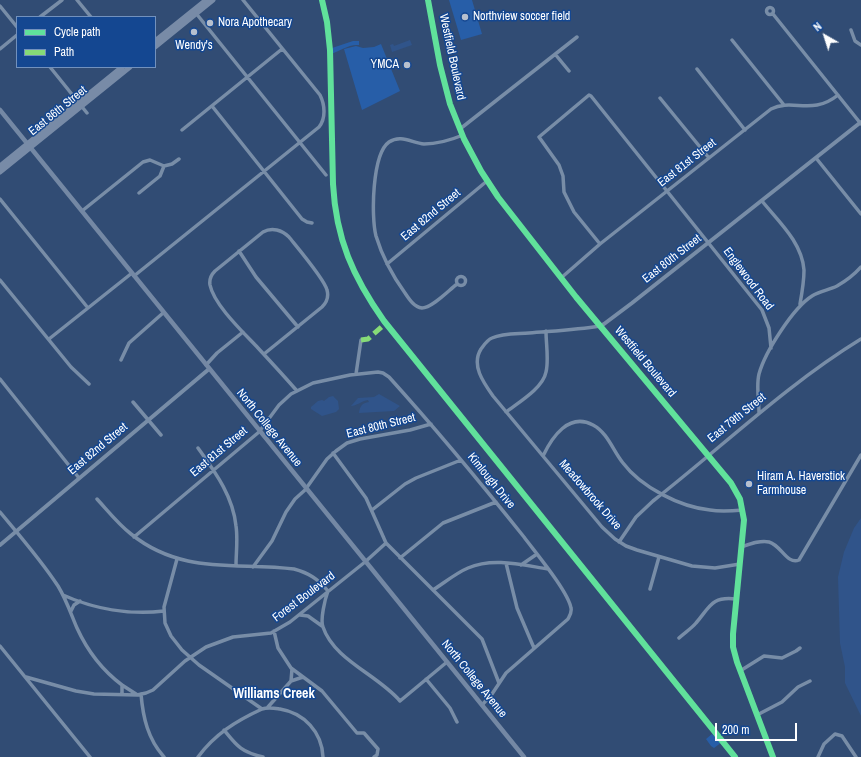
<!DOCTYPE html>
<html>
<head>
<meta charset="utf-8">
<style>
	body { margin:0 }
	#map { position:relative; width:861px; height:757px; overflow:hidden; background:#314c74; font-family:"Archivo Narrow",sans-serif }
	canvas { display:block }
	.legend { position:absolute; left:16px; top:16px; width:140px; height:52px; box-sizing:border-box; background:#144791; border:1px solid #7291bd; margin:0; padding:5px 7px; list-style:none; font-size:12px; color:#fff }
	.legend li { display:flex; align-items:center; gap:8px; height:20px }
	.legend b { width:20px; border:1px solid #7291bd }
	.north { position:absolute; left:805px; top:16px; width:40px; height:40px; -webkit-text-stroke:3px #144791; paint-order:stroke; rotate:321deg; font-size:11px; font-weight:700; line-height:16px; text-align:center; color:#fff }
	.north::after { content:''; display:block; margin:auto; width:14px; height:18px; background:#fff; clip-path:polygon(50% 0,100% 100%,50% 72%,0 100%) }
	.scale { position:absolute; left:715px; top:723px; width:82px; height:18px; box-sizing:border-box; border:2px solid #fff; border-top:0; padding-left:5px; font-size:12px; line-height:14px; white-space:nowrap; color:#fff; -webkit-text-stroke:3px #144791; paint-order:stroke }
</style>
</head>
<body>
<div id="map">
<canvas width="861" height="757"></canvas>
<ul class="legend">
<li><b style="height:5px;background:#60e19b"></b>Cycle path</li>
<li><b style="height:5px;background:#86db77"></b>Path</li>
</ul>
<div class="north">N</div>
<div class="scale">200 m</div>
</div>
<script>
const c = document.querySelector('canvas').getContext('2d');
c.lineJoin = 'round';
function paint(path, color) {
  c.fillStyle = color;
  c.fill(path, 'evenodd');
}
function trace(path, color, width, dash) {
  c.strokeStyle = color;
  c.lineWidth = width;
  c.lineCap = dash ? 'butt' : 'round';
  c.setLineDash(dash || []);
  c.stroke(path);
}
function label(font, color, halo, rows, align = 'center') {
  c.font = font + ' "Archivo Narrow",sans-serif';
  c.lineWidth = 3;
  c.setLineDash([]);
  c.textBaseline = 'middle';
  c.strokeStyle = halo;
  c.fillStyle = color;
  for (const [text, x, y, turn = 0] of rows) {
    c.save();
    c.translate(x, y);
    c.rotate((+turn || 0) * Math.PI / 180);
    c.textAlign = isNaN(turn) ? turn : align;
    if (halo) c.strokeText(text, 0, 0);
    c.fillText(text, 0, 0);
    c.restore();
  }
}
paint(new Path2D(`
	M449,0h23l10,34 -21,6z
	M353,41h6v4c-11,-1 -18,6 -29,9v-9l2,3z
	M381,44l19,47 -38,19 -18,-61 12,-3 7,2 11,-1z
	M712,734l2,2 2,-2 6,8 -8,6 -3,-2 -5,-7z`), '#275ea8');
paint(new Path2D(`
	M410,40l2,5 -20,7 -2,-7 3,-1 1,2z
	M379,394l21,12 -6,5 -35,2c1,-7 3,-10 10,-11l-1,-2c-6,1 -12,6 -17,6l7,-8 16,-1z
	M333,396l5,5 1,8 -3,3 -14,4 -11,-7v-2l7,-6 4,-1 2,1 5,-4z
	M861,518v198l-16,-33v-16l-5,-24 -2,-66 6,-25 10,-24z`), '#30548a');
trace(new Path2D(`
	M77,0l14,17
	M0,6l17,21
	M766.5 11a3.5 3.5 0 1 1 7 0a3.5 3.5 0 1 1-7 0Z
	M195,12l131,163
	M773,14l88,110
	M40,17l22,-17
	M851,30l4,11 6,4
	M732,40l52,65
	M0,49l17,-14
	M555,54l14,17
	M50,67l37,46
	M697,69l48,61
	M660,98l49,60
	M212,106l90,113 5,3 5,1
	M460,129l117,-92
	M182,130l100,-81
	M816,158l45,56
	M139,193l21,-17 4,-10
	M0,199l88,109
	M762,201c16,20 40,41 42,69 0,12 -2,23 -4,34
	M82,211l61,-49 7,-2 14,6 8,-2 7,-5
	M600,244l-26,-32 -10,-20 -1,-16 -4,-11 -20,-28 50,-42 2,1 171,214 7,18 2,20
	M239,251l17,26 42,50
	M387,264l100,-83
	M134,276l185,-149c7,-9 6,-22 1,-32l-77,-95
	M456.5 281a4.5 4.5 0 1 1 9 0a4.5 4.5 0 1 1-9 0Z
	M561,278l39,-34 171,-135c22,-11 41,7 67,-14
	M0,280l71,87 18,17
	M457,284c-8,6 -25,24 -35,24 -8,-1 -13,-9 -17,-15 -13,-18 -23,-37 -29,-57 -5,-19 -4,-82 13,-94 12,-8 23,1 35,2 12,0 27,-4 39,-9
	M600,326c-24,4 -48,5 -71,7 -12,1 -26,0 -37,5 -5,2 -8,7 -11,11 -10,16 2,33 12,47l109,131 13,12 11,7 11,4 55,16 23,2 25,-4
	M49,339l83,-66
	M264,354l58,-47c4,-4 7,-10 5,-17 -2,-10 -30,-43 -38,-53 -7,-7 -17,-10 -26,-5l-48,39c-4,4 -6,8 -5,14 4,20 34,48 48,63 13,14 26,28 39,43
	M121,360l8,-17 34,-30
	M206,365l11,-12 26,-21
	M356,374l5,-34
	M0,379l79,99
	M133,402l28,33
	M506,412c13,-10 37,-24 40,-40 3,-12 0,-28 0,-41
	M759,413c0,-13 -3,-27 0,-39 6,-22 34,-66 53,-78 8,-5 17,-6 25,-10 9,-5 17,-11 24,-19
	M198,448c17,24 35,48 38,78 2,13 0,27 0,40
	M333,453l33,45 20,45 96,96 17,44
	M543,456c9,-19 26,-44 50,-31 15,8 20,26 30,38 18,24 57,44 87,47 11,2 22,1 33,0
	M97,499c11,12 21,25 34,35 51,41 104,28 163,35 15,4 24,10 34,22 -3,8 -8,29 -5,36 11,33 55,48 77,74l47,-39
	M372,510l33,-26 11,-6 45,-18
	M0,512c20,24 41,48 58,74 8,13 13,28 19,42 10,22 25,42 45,57v9
	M134,537l125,-105 20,-27 12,-11 22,-11 37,-8 28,-3 5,1 6,4c47,52 91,105 135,160 11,15 44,54 47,71 1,4 -1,7 -3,11l-62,54 -14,21 -10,11
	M619,542l17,-25 17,-16c69,-54 133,-116 208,-162
	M741,547c9,-3 19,-7 28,-5 12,3 18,23 30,18l62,-105
	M400,558l43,-35 53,-21
	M177,559l-13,48 1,16 6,13 11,14 17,15 63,44c6,-2 11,-1 18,0 24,4 42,23 43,48
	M506,563l11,45 17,40
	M521,565l16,-11
	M253,567l19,-26 14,-29 9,-13 10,-9 22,-31 9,-8 11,-8 13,-4 50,-9 21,-6
	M650,589l9,-32
	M433,590c11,-7 23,-17 35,-22 25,-11 54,-3 80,1
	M63,595c31,14 67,20 101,16
	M71,611l3,-6 6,-4
	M300,615l8,1 14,10
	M274,631l4,17 13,20 31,23 35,42h7l14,16 -1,6 -3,2
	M679,638c5,-5 12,-9 17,-15 14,-16 15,-27 40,-24
	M0,646l90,111
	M740,671l24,-15 18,2 14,-7 4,-3
	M26,677l50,14 18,3 43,1 9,-2 7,-3 32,-29 21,-14 27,-10 38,-4 19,-11 75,-60 21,-19
	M426,679l24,29 7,14
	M291,681l1,-12
	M122,685l14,9
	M141,694c2,24 7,45 23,63
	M268,707l23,-26 12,-4
	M757,715l25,-13 16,-15 12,-6
	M224,730c13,16 17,22 39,27
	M198,757c17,-23 38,-36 64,-48
	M818,757l6,-13 11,-10 7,2 14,21`), '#788da7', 3.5);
trace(new Path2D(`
	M428,0l12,65 10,39 14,35 17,32 17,26 78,100 155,186 9,16 4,21 -11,114v13l4,15 36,95
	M600,326l4,-2 28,-21 229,-181
	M0,545l209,-176`), '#788da7', 4);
trace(new Path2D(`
	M0,110l524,647`), '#7488a4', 4.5);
trace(new Path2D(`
	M155,41l51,-41
	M155,47l58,-47
	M0,166l122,-99
	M0,172l130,-105`), '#788ba7', 5);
trace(new Path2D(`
	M361,340l7,-1 18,-16`), '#86db77', 5, [10, 5]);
trace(new Path2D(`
	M322,0l5,22 3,28 3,134c3,55 20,93 51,137l351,436
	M428,0l12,65 10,39 14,35 17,32 17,26 78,100 155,186 9,16 4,21 -11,114v13l4,15 36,95`), '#60e19b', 6);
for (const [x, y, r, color] of [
	[465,17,4,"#b7c0ce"],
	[210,23,4,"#b7c0ce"],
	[194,32,4,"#b7c0ce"],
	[407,65,4,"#b7c0ce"],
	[749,484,4,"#b7c0ce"]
]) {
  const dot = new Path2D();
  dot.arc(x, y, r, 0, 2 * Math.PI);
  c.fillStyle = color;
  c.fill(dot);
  trace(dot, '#144791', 1.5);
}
label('12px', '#fff', '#144791', [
	["Northview soccer field",473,17],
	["Nora Apothecary",218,23],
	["Wendy's",194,46,"center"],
	["YMCA",399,65,"right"],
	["Hiram A. Haverstick",757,477],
	["Farmhouse",757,491]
], 'left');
label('12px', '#fff', '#144791', [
	["Westfield Boulevard",452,57,78],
	["East 86th Street",58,111,-39],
	["East 81st Street",687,163,-38],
	["East 82nd Street",431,215,-40],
	["East 80th Street",672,259,-38],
	["Englewood Road",748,279,53],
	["Westfield Boulevard",645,362,50],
	["East 79th Street",737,418,-39],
	["East 80th Street",381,426,-14],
	["North College Avenue",269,428,51],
	["East 82nd Street",98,449,-40],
	["East 81st Street",219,452,-40],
	["Kimlough Drive",491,481,51],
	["Meadowbrook Drive",590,495,49],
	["Forest Boulevard",304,597,-37],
	["North College Avenue",474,679,51]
]);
label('bold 14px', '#fff', '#144791', [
	["Williams Creek",274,694]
]);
</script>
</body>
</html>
